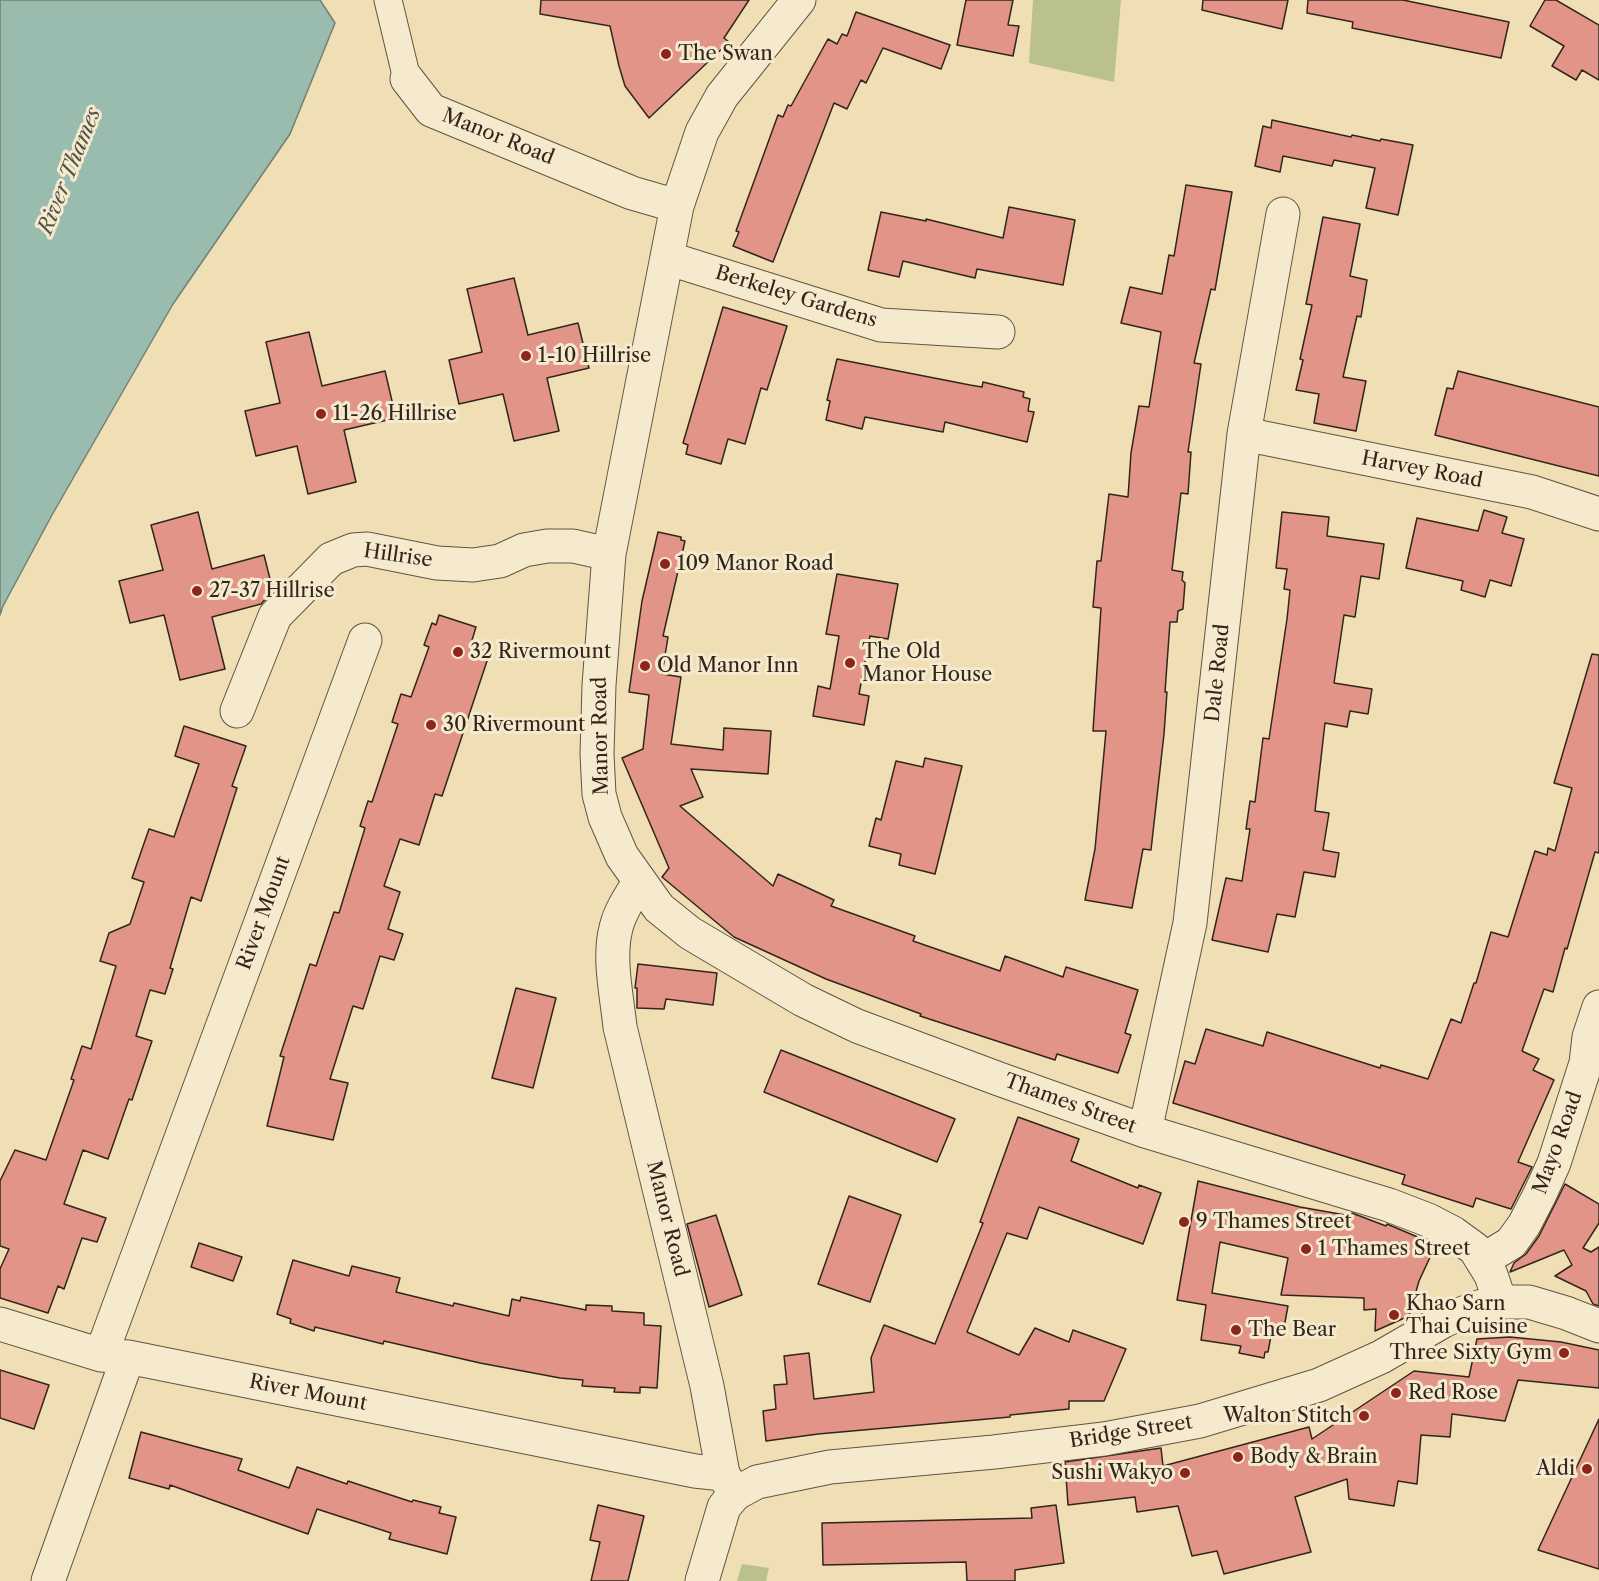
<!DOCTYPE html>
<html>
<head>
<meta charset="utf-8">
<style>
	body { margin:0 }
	canvas { display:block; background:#f0deb4 }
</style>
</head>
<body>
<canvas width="1599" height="1581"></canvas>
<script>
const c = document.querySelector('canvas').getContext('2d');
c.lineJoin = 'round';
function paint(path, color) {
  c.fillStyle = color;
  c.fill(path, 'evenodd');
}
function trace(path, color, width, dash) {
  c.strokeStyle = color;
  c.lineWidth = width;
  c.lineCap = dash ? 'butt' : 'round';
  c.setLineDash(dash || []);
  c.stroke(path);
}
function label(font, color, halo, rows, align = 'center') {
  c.font = font + ' "Libre Caslon Text",serif';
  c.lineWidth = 6;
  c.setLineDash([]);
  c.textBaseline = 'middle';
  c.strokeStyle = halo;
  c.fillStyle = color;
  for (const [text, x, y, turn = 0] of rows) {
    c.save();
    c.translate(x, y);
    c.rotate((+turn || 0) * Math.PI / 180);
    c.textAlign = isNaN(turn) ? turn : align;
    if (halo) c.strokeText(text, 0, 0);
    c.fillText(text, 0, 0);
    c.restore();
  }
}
paint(new Path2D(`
	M1033,0h88l-7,82 -85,-19z
	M742,1564l27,4 -3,13h-29z`), '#bac18d');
const water = new Path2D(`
	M0,0h320l15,23 -45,111 -117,170 -121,211 -49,91 -3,9z`);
paint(water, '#9abcaf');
trace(water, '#708074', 1.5);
const building = new Path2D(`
	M541,0h208l-25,38 5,4 -80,76 -24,-32 -6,-20 -9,-40 -70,-12z
	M966,0h47l-5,25 11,1 -6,30 -56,-11z
	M1203,0h85l-6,29 -80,-19z
	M1308,0h95l106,22 -8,36 -149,-30 1,-6 -46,-9z
	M1545,0h11l43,25v55l-17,-10 -6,10 -24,-14 12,-20 -34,-20z
	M856,12l94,33 -9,24 -58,-21 -17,35 -5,-3 -14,29 -13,-6 -61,159 -40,-16 6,-14 -3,-1 42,-116 5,2 5,-12 3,1 37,-67 9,5 5,-10 5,2z
	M1272,120l79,17 1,-2 28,6 1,-2 32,6 -15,70 -32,-7 9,-40 -41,-8 -2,6 -49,-10 -3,16 -25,-6 8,-40 8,2z
	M1186,185l46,7 -17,98 -4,-1 -17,74 7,1 -13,88h3l-3,42 -7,-1 -9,77 11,2 -1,8 3,3 -2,26 -5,2 -1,11h-7l-5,70h2l-3,42 -13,116 -8,-1 -11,59 -47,-8 10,-51 11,-118h-13l8,-123 -8,-1 4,-46h4l8,-67 19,3 3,-44 8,-47 10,1 12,-75 -40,-9 9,-36 32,7 7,-39 5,1z
	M1009,207l66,13 -12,65 -86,-16 -2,9 -72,-17 -4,16 -31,-7 13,-58 45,9v-2l77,19z
	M1323,217l37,7 -10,52 17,4 -6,37 -4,-1 -14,61 23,4 -10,50 -42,-8 5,-29 -23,-4 7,-30 -3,-1 12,-54 -6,-1z
	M514,278l14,57 50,-12 11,45 -42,10 12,53 -45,10 -11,-47 -44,10 -10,-44 33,-8 -15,-63z
	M723,307l64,19 -20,64 -6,-2 -16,56 -17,-5 -7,25 -35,-10 2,-9 -5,-2z
	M309,332l13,54 63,-15 11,47 -52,12 12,52 -48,12 -11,-48 -41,10 -11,-45 35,-8 -14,-61z
	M837,359l133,26 12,2 1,-5 41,10 -1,5 7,2 -2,12 6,1 -7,30 -82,-20 -2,10 -78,-15 -3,12 -36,-9 4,-19 -3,-1z
	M1458,371l141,36v69l-164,-41 12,-47 6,1z
	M1484,510l23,7 -5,16 22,6 -13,47 -21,-6 -5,17 -24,-7 2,-9 -57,-13 11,-50 61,13z
	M198,512l14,57 52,-14 9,36 -12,13 -49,13 13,52 -45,11 -16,-65 -34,8 -11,-42 44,-11 -12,-45z
	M1282,512l47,5 -2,19 57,8 -5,35 -18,-3 -6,41 -11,-2 -10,68 38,6 -4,25 -18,-3 -3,16 -22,-4 -10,88 14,2 -6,37 16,3 -4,24 -31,-5 -9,45 -18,-3 -9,38 -56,-12 14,-62 16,3 8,-52h-4l4,-28 5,1 8,-64 6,1 18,-120 3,-29 -6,-1 3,-20 -11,-1z
	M658,532l23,5v3l4,1 -22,95 5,1 -6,37 19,3 -10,67 52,6 1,-22 47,3 -3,43 -77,-5 12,28 -23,9 93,80 5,-12 56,26 -3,6 84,30 -2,5 87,30 5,-15 58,21 3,-10 72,23 -13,43 6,2 -13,38 -61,-19 -2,6 -135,-44 1,-2 -95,-35 -92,-42 -72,-60 7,-9 -47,-110 21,-9 6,-54 -20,-3 13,-91z
	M837,574l61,10 -10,55 -18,-3 -11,58 10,2 -5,29 -51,-9 5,-30 12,3 9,-53 -13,-2z
	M439,615l37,12 -4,13 20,6 -50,150 -7,-2 -16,51 -19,-6 -16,47 16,6 -12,37 15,5 -9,26 -14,-4 -17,53 -10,-3 -23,73 18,4 -15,57 -66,-14 17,-69 -4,-1 30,-92 6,2 18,-54 5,1 26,-85 -5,-2 8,-25 4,1 26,-78 -6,-2 9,-28 10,3 18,-50 -5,-2 8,-22 4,2z
	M1592,654l7,1v198l-4,-1 -28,97 -2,-1 -12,44 -9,-3 -22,62 17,8 -6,11 21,10 -36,82 14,5 -21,42 -35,-11 -3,9 -71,-23 3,-9 -232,-72 12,-42 10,3 11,-35 57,17 4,-14 113,36 1,-3 47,14 23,-60 10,4 13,-40h2l15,-51 17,5 27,-86 12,4 1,-7 7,3 17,-63 -18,-5z
	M184,726l62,20 -14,40 5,2 -36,113 -10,-4 -21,71 3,1 -8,25 -15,-4 -14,46 16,5 -20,59 -3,-1 -21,60 -25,-9 -19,54 42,14 -9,24 -15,-4 -18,51 -6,-3 -10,27 -48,-15v-29l9,-20 -9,-3v-65l15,-31 31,10 28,-80 -3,-1 11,-33 9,3 25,-83 -16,-5 9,-28 21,-9 14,-42 -12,-4 17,-49 25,8 25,-73 -24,-8z
	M925,758l37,8 -27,108 -36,-9 2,-11 -32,-8 7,-28 5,2 15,-59 27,6z
	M638,964l79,9 -4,32 -47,-6 -2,10 -27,-1v-20h-2z
	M516,988l40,10 -23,90 -41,-10z
	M781,1050l174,69 -18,43 -173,-70z
	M1018,1117l61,22 -8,22 67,27 1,-3 22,8 -18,51 -104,-37 -12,32 -20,-6 -40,99 52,23 16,-27 34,14 4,-12 53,19 -22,52h-35v8l-59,6v2l-192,17 -52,7 -3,-30 13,-2 -2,-24 13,-1 -3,-28 25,-3 5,46 60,-7 -3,-34 13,-33 51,19 48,-121 -3,-1z
	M1198,1181l102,26 51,9 1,-3 34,13 1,-2 40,17 5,12 -13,28 -10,35 -34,15 1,-22 -12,1v-12l-83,-3 7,-37 -68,-16 -8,51 76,13 -6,32 -11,-2 -3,16h-3l-1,6 -25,-5 2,-7 -40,-6 5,-35 -29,-5z
	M1565,1184l34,20v19l-16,25 8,4 8,-5v59l-6,-2 -7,-13 -31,-15 17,-11 -8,-15 -54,22 4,-9 12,-9 13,-18z
	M849,1196l52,19 -31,87 -52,-18z
	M716,1215l26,80 -33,12 -22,-83z
	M199,1243l43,14 -9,24 -42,-14z
	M293,1260l56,16 3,-10 48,12 -4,14 57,14 1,-3 55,13 3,-17 8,2 1,-4 65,13v-5l26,1v5l32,2v12l17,1 -4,62 -17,-1v6l-26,-1 1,-4 -33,-2 1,-6 -23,-2 -80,-15 -96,-22 -1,3 -68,-17 -1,4 -24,-8 1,-4 -14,-5z
	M1510,1337l51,5 38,8v38l-81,-8 -13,41 -53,-7 -2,23 -29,-2 -4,49 -19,-3 -4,25 -45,-7 -2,-20 -52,18 16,55 -87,22 -7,-23 -25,5 -14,-50 -41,6 -2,-15 -67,8 -3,-43 96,-14 2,18 146,-39 3,12 102,-68 55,6 8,-38z
	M0,1370l49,15 -15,44 -34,-11z
	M1599,1419v150l-61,-19z
	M141,1432l101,27 -4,11 51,18 8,-21 50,17 1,-3 64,21 1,-2 28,7 -2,6 17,4 -9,37 -58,-15 2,-6 -74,-24 -9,25 -138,-49 -1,4 -40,-11z
	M598,1505l46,11 -16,65h-37l9,-39 -10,-2z
	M1056,1505l8,58 -49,7v11h-48l-1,-19 -143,3 -1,-42 210,-5 -1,-10z`);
paint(building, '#e29488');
trace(building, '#32261c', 1.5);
const pedestrian = new Path2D(`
	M388,0l19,79`);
const minor = new Path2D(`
	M799,0l-77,96 -20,36 -25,74 -68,348 -10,131 -2,69 2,40 6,23 17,39 37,52 31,25 113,67 54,26 142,53 146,52 244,74 39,15 25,13 22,16 16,26 9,27
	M407,79l24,31 201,83 45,13
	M667,258l214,67 117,7
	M1244,434l288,58 67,22
	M237,711l38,-95 56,-57 22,-9 14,-1 70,14 36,2 27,-4 24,-11 23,-4h26l36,8
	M639,882c-9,15 -19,29 -23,46 -8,30 1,69 4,99l87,359 16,88 11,18
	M1145,1131l45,-208 54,-489 39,-220
	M1483,1260l28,-17 13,-18 16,-31 14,-31 32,-100 3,-26 10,-30
	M0,1324l101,31 27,2 567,114 28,3
	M101,1355l264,-715
	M48,1581l80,-224
	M702,1581l22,-74 11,-13 22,-12 73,-15 164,-15 110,-13 96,-18 119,-36 62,-28 64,-37 37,-14 18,-4h29l37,11 33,13`);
trace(pedestrian, '#625442', 29);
trace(minor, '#625442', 35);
trace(pedestrian, '#f5eace', 27);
trace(minor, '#f5eace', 33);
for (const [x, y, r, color] of [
	[666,54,6,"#8f2418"],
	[526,356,6,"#8f2418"],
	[321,414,6,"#8f2418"],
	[665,564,6,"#8f2418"],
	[197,591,6,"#8f2418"],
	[458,652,6,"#8f2418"],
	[850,663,6,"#8f2418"],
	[645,666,6,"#8f2418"],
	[431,725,6,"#8f2418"],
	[1184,1222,6,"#8f2418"],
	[1306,1249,6,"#8f2418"],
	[1394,1315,6,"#8f2418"],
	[1236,1330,6,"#8f2418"],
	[1564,1353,6,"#8f2418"],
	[1396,1393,6,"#8f2418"],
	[1364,1416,6,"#8f2418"],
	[1238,1457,6,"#8f2418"],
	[1587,1469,6,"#8f2418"],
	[1185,1473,6,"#8f2418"]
]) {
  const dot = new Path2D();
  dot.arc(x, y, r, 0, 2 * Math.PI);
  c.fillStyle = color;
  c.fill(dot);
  trace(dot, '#f5eace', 2);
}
label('20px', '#32261c', '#f5eace', [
	["The Swan",678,54],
	["1-10 Hillrise",538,356],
	["11-26 Hillrise",333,414],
	["109 Manor Road",677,564],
	["27-37 Hillrise",209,591],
	["32 Rivermount",470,652],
	["The Old",862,652],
	["Manor House",862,675],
	["Old Manor Inn",657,666],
	["30 Rivermount",443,725],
	["9 Thames Street",1196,1222],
	["1 Thames Street",1318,1249],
	["Khao Sarn",1406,1304],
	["Thai Cuisine",1406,1327],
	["The Bear",1248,1330],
	["Three Sixty Gym",1552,1353,"right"],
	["Red Rose",1408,1393],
	["Walton Stitch",1352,1416,"right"],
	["Body & Brain",1250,1457],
	["Aldi",1575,1469,"right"],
	["Sushi Wakyo",1173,1473,"right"]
], 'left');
label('20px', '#32261c', '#f5eace', [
	["Manor Road",498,137,22],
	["Berkeley Gardens",796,297,17],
	["Harvey Road",1422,470,11],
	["Hillrise",398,556,8],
	["Dale Road",1218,673,-84],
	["Manor Road",601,736,-91],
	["River Mount",264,913,-70],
	["Thames Street",1070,1104,20],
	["Mayo Road",1558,1143,-70],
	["Manor Road",667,1219,76],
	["River Mount",308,1393,11],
	["Bridge Street",1131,1432,-9]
]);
label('italic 21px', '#515348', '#f5eace', [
	["River Thames",70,171,-68]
]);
</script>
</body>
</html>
